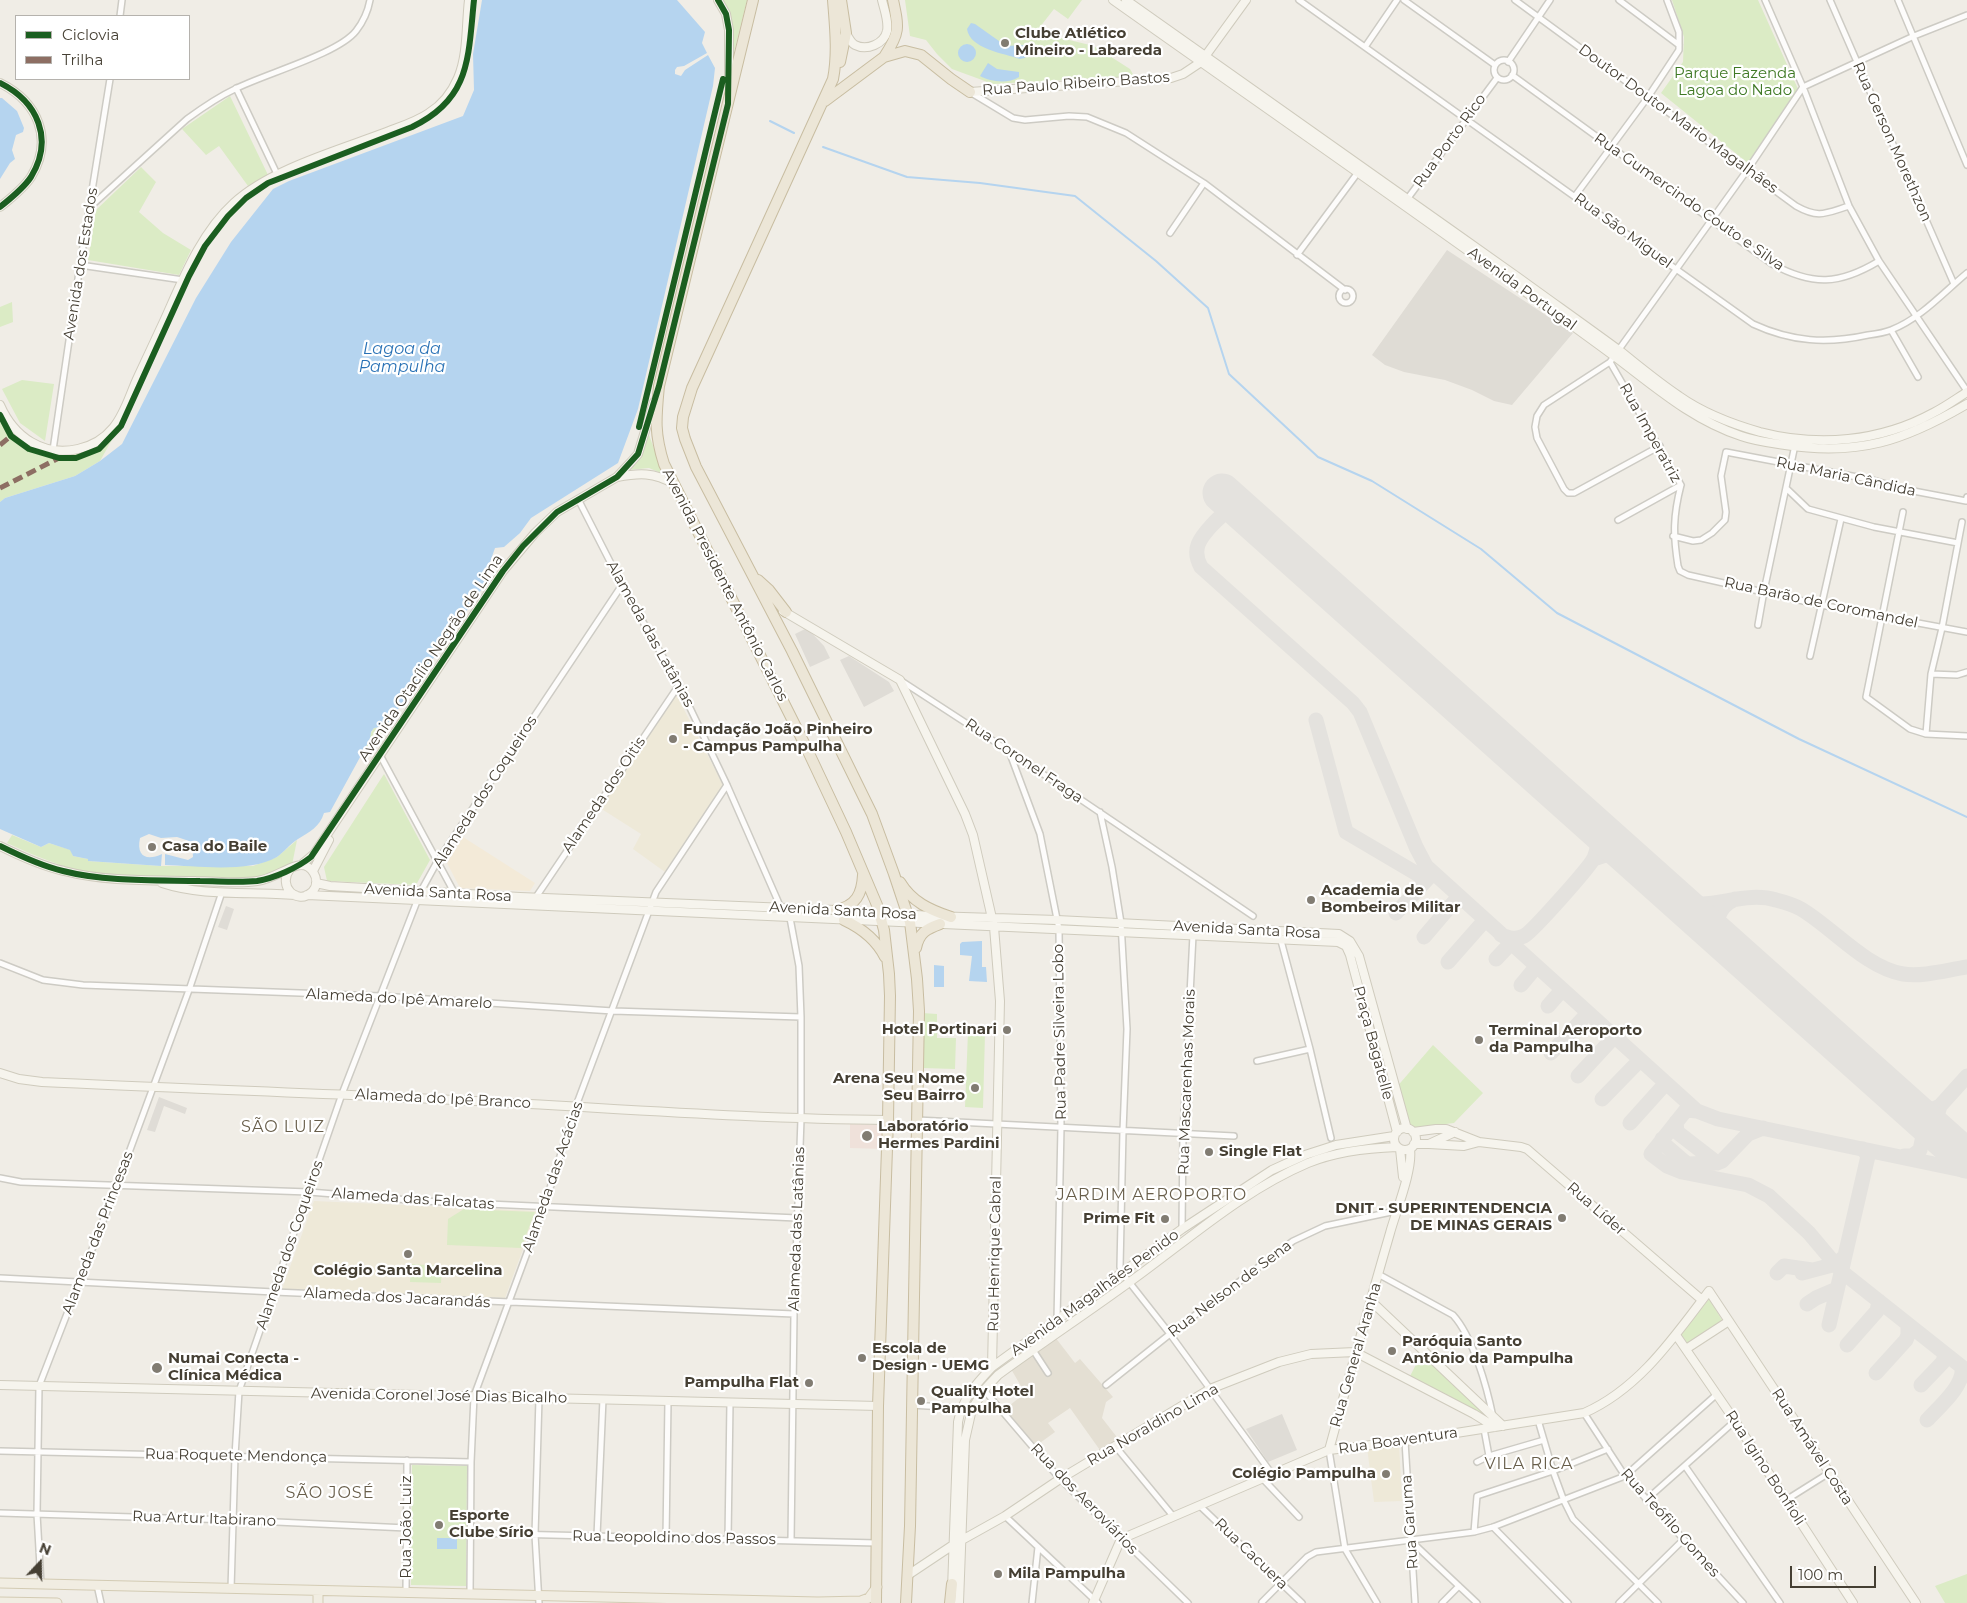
<!DOCTYPE html>
<html>
<head>
<meta charset="utf-8">
<style>
	body { margin:0 }
	#map { position:relative; width:1967px; height:1603px; overflow:hidden; background:#f0ede6; font-family:Montserrat,sans-serif }
	canvas { display:block }
	.legend { position:absolute; left:15px; top:15px; width:175px; height:65px; box-sizing:border-box; background:#fff; border:1px solid #b5b2ad; margin:0; padding:6px 9px; list-style:none; font-size:15px; color:#453f33 }
	.legend li { display:flex; align-items:center; gap:10px; height:25px }
	.legend b { width:25px; border:1px solid #b5b2ad }
	.north { position:absolute; left:15px; top:1538px; width:50px; height:50px; -webkit-text-stroke:4px #fff; paint-order:stroke; rotate:21deg; font-size:14px; font-weight:700; line-height:20px; text-align:center; color:#453f33 }
	.north::after { content:''; display:block; margin:auto; width:18px; height:22px; background:#453f33; clip-path:polygon(50% 0,100% 100%,50% 72%,0 100%) }
	.scale { position:absolute; left:1790px; top:1566px; width:86px; height:22px; box-sizing:border-box; border:2px solid #453f33; border-top:0; padding-left:6px; font-size:15px; line-height:18px; white-space:nowrap; color:#453f33; -webkit-text-stroke:4px #fff; paint-order:stroke }
</style>
</head>
<body>
<div id="map">
<canvas width="1967" height="1603"></canvas>
<ul class="legend">
<li><b style="height:6px;background:#1b5e20"></b>Ciclovia</li>
<li><b style="height:6px;background:#8d6e63"></b>Trilha</li>
</ul>
<div class="north">N</div>
<div class="scale">100 m</div>
</div>
<script>
const c = document.querySelector('canvas').getContext('2d');
c.lineJoin = 'round';
function paint(path, color) {
  c.fillStyle = color;
  c.fill(path, 'evenodd');
}
function trace(path, color, width, dash) {
  c.strokeStyle = color;
  c.lineWidth = width;
  c.lineCap = dash ? 'butt' : 'round';
  c.setLineDash(dash || []);
  c.stroke(path);
}
function label(font, color, halo, rows, align = 'center') {
  c.font = font + ' Montserrat,sans-serif';
  c.lineWidth = 4.5;
  c.setLineDash([]);
  c.textBaseline = 'middle';
  c.strokeStyle = halo;
  c.fillStyle = color;
  for (const [text, x, y, turn = 0] of rows) {
    c.save();
    c.translate(x, y);
    c.rotate((+turn || 0) * Math.PI / 180);
    c.textAlign = isNaN(turn) ? turn : align;
    if (halo) c.strokeText(text, 0, 0);
    c.fillText(text, 0, 0);
    c.restore();
  }
}
paint(new Path2D(`
	M1055,1337l20,26 5,-4 33,38 -7,5 -4,16 18,23 -18,12 -32,-45 -22,15 7,9 -22,16 -29,-38 21,-17 -14,-24z`), '#e4dfd3');
paint(new Path2D(`
	M463,837l72,46 -5,8 -70,-3 -13,-25z`), '#f3ead8');
paint(new Path2D(`
	M1447,250l126,83 -61,72 -18,-4 -22,-11 -27,-10 -41,-8 -19,-7 -13,-10z`), '#dfdcd5');
paint(new Path2D(`
	M676,694l47,91 -58,87 -32,-23 8,-15 -41,-26z
	M314,1201l223,10 -32,87 -223,-9z
	M1399,1443l3,58 -28,1 -7,-55z`), '#eee9d8');
paint(new Path2D(`
	M850,1124l35,1 -1,24 -34,-1z`), '#efe1da');
paint(new Path2D(`
	M714,0h33l-13,52 -3,-2 -9,-36z
	M905,0h177l-14,19 -14,-10 -18,23 58,14 36,23 4,7 -141,8 -41,-15 -15,-15 -11,-14 -16,-4z
	M1672,0h86l40,89 -49,75 -88,-71 22,-31 1,-25z
	M230,96l38,79 -20,11 -29,-40 -13,9 -24,-26z
	M141,167l15,15 -17,30 24,21 28,17 -12,25 -91,-15 8,-50z
	M12,302l1,20 -13,5v-20z
	M22,380l32,4 -9,57 -25,-18 -18,-34z
	M0,420c18,27 59,44 90,30 12,-5 19,-13 28,-21l-18,32 -25,15 -70,22 -5,4z
	M648,432l15,42 -14,-6 -21,2z
	M389,722l-22,33 -2,-6c4,-8 4,-15 9,-21l7,-1z
	M384,774l46,86 -14,25 -89,-4 -3,-14z
	M12,835l29,12 8,-4 22,7 2,6 15,3v2l73,5h92l24,-9 20,-17 -5,25 -35,16 -152,-5c-35,-6 -66,-18 -98,-33z
	M922,1013l15,1v24h19l-1,31 -33,-1z
	M968,1032l17,2 -2,74 -18,-1z
	M1433,1045l50,48 -29,30 -41,5 -8,-5 -10,-34z
	M464,1209l71,3 -14,36 -74,-3 1,-26z
	M411,1264l31,2 -1,17 -31,-1z
	M1709,1299l13,21 -34,24 -7,-10z
	M1422,1353l72,70 -85,-45z
	M412,1465l55,1 -1,120 -55,-1z
	M1967,1574v29h-22l-10,-17z`), '#dbebc5');
paint(new Path2D(`
	M807,628l17,18 6,12 -20,9 -15,-33z
	M849,656l40,26 5,9 -30,16 -24,-47z
	M226,906l8,3 -7,21 -9,-3z
	M159,1097l28,11 -2,6 -21,-8 -9,26 -8,-2z
	M1282,1414l15,36 -29,12 -22,-33z`), '#dfdcd6');
paint(new Path2D(`
	M482,0h195l28,32 -3,11 5,10 -23,13 -7,1 -2,3v4l6,2 4,-6 23,-15 7,13 -2,18 -75,323 -20,54 -87,55 -11,15 -16,14 -9,1 -8,23 1,9 -99,142 -8,5 -7,1 -3,4 -1,7 -40,73 -6,1c-4,14 -15,19 -26,26 -8,5 -14,13 -21,18 -27,16 -81,9 -112,8v-11l23,6 5,-3 -1,-15 -15,-5 -16,1 -12,-4 -9,4c-4,19 7,23 22,16l-1,12 -73,-5v-2l-15,-3 -3,-6 -21,-7 -8,4 -41,-18v-327l5,-4 70,-22 25,-15 22,-17 74,-146 35,-56 42,-53 16,-8 174,-65 11,-26 -1,-36z
	M971,23l4,1 31,22 19,-1c3,5 4,8 0,13l-5,1c-17,-6 -50,-10 -53,-30z
	M958 53a9 9 0 1 1 18 0a9 9 0 1 1-18 0Z
	M988,63l9,6 22,3v5c-11,7 -28,5 -39,-1z
	M0,98h2l15,13 7,17 -1,4 -7,3 -4,15 3,9 -5,4 -10,16z
	M982,941v26h4l1,15 -18,-1 3,-25 -12,-1v-11l2,-2z
	M934,965l10,1v21h-10z
	M437,1538h20v11h-20z`), '#b5d4ef');
trace(new Path2D(`
	M770,121l24,12
	M823,147l84,30 73,6 95,13 81,65 52,47 21,66 89,83 54,24 109,68 76,64 242,126 168,78`), '#b5d4ef', 2);
trace(new Path2D(`
	M1252,520c-8,-4 -18,-9 -27,-6 -5,2 -9,7 -13,11 -12,13 -21,24 -11,42l152,136 7,9 56,135 10,19 271,245 21,8 249,52
	M1316,720l30,112 73,43 7,-9
	M1594,859l18,-6 16,3
	M1678,901c31,11 65,-11 98,-1 8,2 18,5 25,9 32,19 65,59 102,65 20,3 44,-4 64,-7
	M1396,913l37,-40
	M1501,935c8,3 15,5 23,1 8,-4 65,-68 70,-78 5,-10 4,-20 1,-31
	M1424,937l35,-41
	M1723,941c-10,-18 -6,-33 12,-42
	M1496,959l15,-16
	M1448,962l37,-42
	M1521,985l15,-18
	M1548,1006l14,-16
	M1551,1053l37,-40
	M1578,1076l36,-39
	M1602,1099l38,-39
	M1940,1106c-5,13 -3,21 4,32
	M1910,1108c11,3 19,4 30,-2l27,-30
	M1697,1111l-11,-1 -35,44 16,12 15,6 66,13 21,11 40,37 32,38 126,100
	M1676,1122l1,10 40,31
	M1630,1123l36,-40
	M1662,1139l3,6 22,19 30,-1 5,-2 26,-27 15,-6
	M1904,1156h8l8,-6 3,-14 -4,-20
	M1777,1273l7,-7 28,4
	M1802,1273l34,-9 7,-6
	M1807,1304l9,-6 21,-9
	M1829,1325l39,-169 -5,-7
	M1847,1345l30,-34 2,-10
	M1876,1373l30,-33 2,-5v-10
	M1921,1385l22,-23 2,-8
	M1927,1420c12,-13 38,-35 35,-53`), '#e4e2de', 15);
trace(new Path2D(`
	M1222,493l745,666`), '#e4e2de', 39);
const street = new Path2D(`
	M1299,0l454,324c39,18 74,20 115,11 8,-1 16,-2 23,-5 29,-11 53,-38 76,-57
	M1404,0l91,65
	M1515,0l281,206c23,13 30,7 53,0
	M1619,0l60,45
	M1765,0l38,87 46,119 30,55 88,130
	M1830,0l124,284
	M1898,0l69,165
	M120,16l2,-16
	M1365,47l32,-47
	M1494 70a10 10 0 1 1 20 0a10 10 0 1 1-20 0Z
	M1508,62l42,-62
	M1512,75l260,189c41,22 67,21 107,-3
	M236,88l41,86
	M970,92l43,26 12,2 44,-4 18,1 39,16 78,50 141,107
	M1575,196l73,-99 31,-47v-18l-12,-32
	M1405,202l92,-124
	M90,207l97,-88c15,-11 31,-22 48,-30 29,-15 103,-35 121,-58 7,-9 12,-20 14,-31
	M1170,233l34,-50
	M1297,255l62,-84
	M80,265l103,15
	M1339 296a7 7 0 1 1 14 0a7 7 0 1 1-14 0Z
	M1891,330l27,47
	M1610,362l71,123c-8,31 -8,50 -3,81l2,5 8,4 133,30 146,27
	M1660,446l-86,47h-6l-4,-4 -27,-51 -2,-11 2,-11 7,-11 66,-43 138,-193 55,-82 111,-51 53,-21
	M53,450l27,-185 30,-186
	M1786,488l22,21 66,18 84,16
	M578,499l44,86 57,100 48,100 54,123
	M1903,512l-37,185 44,32 16,5 41,2
	M1618,520l63,-35
	M1673,536l20,5 8,-1 11,-7 13,-13 1,-8 -5,-36 5,-24 147,28 30,9 63,12 1,-4
	M1758,625l6,-34 31,-146
	M1810,656l31,-137
	M1931,674l26,1 10,-3
	M900,680l109,71 244,165
	M1926,734l5,-60 11,-46 20,-106
	M1009,751l31,83 19,95 2,198 -4,193
	M380,755l75,139
	M1100,812l12,55 9,56 6,106 -4,102 -3,136 2,6 48,61 102,140
	M534,900l145,-215
	M790,918l9,48 2,51v102l-7,195 -3,227
	M1280,937l30,112 21,89
	M0,963l43,17 40,5 298,11 232,15 188,6
	M1257,1061l53,-12
	M917,1120l317,16
	M0,1178l21,4 288,10 113,9 375,17
	M1182,1229l1,-95 10,-199
	M1378,1274l75,41c20,22 34,72 40,102
	M0,1278l274,14 520,22
	M1033,1350l15,23
	M1106,1385l64,-51 123,-93 32,-15 71,-15
	M984,1390l76,89 128,124
	M911,1405l50,3
	M1584,1413l41,63 118,127
	M1538,1420l15,51 11,30 9,18 85,84
	M1484,1429l5,27
	M1405,1441l10,162
	M1116,1447l57,69
	M1329,1450l16,99 32,54
	M0,1451l471,11
	M1477,1462l12,-6 55,-16
	M1685,1466l95,137
	M1262,1478l37,39
	M1646,1500l89,-79
	M1786,1500l43,-27
	M1200,1506l102,97
	M0,1513l233,7 174,8
	M1005,1516l93,87
	M1493,1527l75,76
	M1474,1532l3,-36 76,-25 55,-22
	M470,1533l407,10
	M597,1536l6,-137
	M666,1538l2,-137
	M728,1540l2,-138
	M1412,1542l65,61
	M41,1584l-4,-70 2,-128 78,-201 72,-195 33,-98
	M97,1585l4,18
	M231,1589l4,-133 4,-65 103,-297 79,-203 16,-29 185,-277
	M406,1593l1,-133
	M470,1594l1,-132 3,-66 70,-189 32,-101 80,-214 71,-107
	M1262,1602l45,-45 9,-5 158,-20 19,-5 132,-51 92,-82
	M539,1603l-4,-68 4,-137
	M1032,1603l6,-56
	M1442,1603l17,-17
	M1619,1603l64,-63`);
const secondary = new Path2D(`
	M718,0l8,14 3,16v55
	M1113,0c137,97 275,193 411,291 30,21 60,43 90,65 40,30 78,64 127,80 14,5 30,7 44,9 74,11 119,-4 182,-41
	M1126,0c130,93 262,185 393,278 33,24 67,48 101,73 19,15 38,31 59,45 24,17 53,28 81,36 58,15 120,10 173,-19 12,-6 23,-14 34,-21
	M846,33c2,4 5,10 9,12 12,6 29,-1 32,-14 2,-10 -3,-22 -5,-31
	M0,83c38,19 54,56 31,94 -8,12 -20,21 -31,30
	M970,92l201,-14 12,-4 18,-12 45,-62
	M0,405c14,32 43,52 78,44 14,-3 26,-10 35,-21 12,-14 17,-34 25,-51 9,-19 18,-39 27,-58 18,-40 36,-86 69,-116 35,-33 105,-53 150,-70 15,-6 32,-11 45,-20 13,-8 23,-21 29,-35 10,-23 8,-53 11,-78
	M617,477c22,-4 37,-5 57,7
	M783,611l117,69 65,134 8,21 21,92 6,74 -8,366
	M0,846c20,10 42,20 64,25 42,11 89,9 132,10 20,0 42,3 61,0 15,-2 26,-11 39,-15 15,-5 27,15 16,26 -15,14 -35,-6 -22,-23
	M301,865l13,-11 189,-283 32,-38 22,-21 60,-35 14,-15 7,-8 16,-52
	M313,871l16,-31
	M162,883c42,14 89,8 133,12
	M316,883l14,3 190,11 316,13 96,6 125,4 282,14 11,7 9,15 48,173
	M307,895l1031,47 8,4 4,9 47,177
	M0,1073l19,6 23,3c144,7 289,11 433,19 138,7 275,18 413,19
	M1394 1139a11 11 0 1 1 22 0a11 11 0 1 1-22 0Z
	M1413,1132l23,-3h10l33,13 42,5 6,2 175,151
	M1414,1144h15l26,-12
	M1429,1144l35,2 15,-4
	M1400,1149l3,28
	M1371,1301l132,125
	M1676,1335l59,86 118,182
	M1686,1349l43,-28
	M0,1385l878,21
	M1329,1450c20,-73 40,-145 61,-217 6,-22 23,-63 20,-84
	M908,1575l45,-30 52,-29 55,-37 150,-90 69,-27 32,-8 44,-2 119,62 21,13
	M952,1589l6,-167c4,-23 18,-38 34,-55l190,-138 90,-59 33,-15 31,-10 58,-9
	M959,1603l6,-163 7,-31 12,-19 14,-15c44,-32 89,-62 133,-94 57,-41 111,-90 177,-118 27,-11 60,-15 89,-16
	M1093,1603l28,-64 208,-89 76,-9 179,-28c55,-24 90,-76 125,-122l207,312`);
const primary = new Path2D(`
	M0,1583l818,19 43,-1 8,-3 8,-11
	M0,1602l57,1
	M318,1603v-12`);
const highway = new Path2D(`
	M753,0l-94,386c-3,31 -5,47 5,78l142,283 40,85 31,73 7,25 5,44 1,22 -2,124 -10,286 -2,197
	M833,0c2,26 5,53 0,79l-141,309 -9,29 -1,11 3,11 11,28 96,184 80,163 22,60 16,48 7,57 2,32 -9,515 -4,77
	M884,57c16,-24 15,-29 9,-57
	M840,62l6,-29 -5,-33
	M825,101l59,-44 21,-6 16,4 30,24 19,13
	M758,580l11,10 17,22
	M900,882c12,20 30,28 51,35
	M836,910c20,-4 26,-16 27,-35
	M844,920c17,8 32,19 41,37
	M916,948c3,-15 10,-19 24,-24
	M950,1603l2,-19`);
trace(street, '#cdcbc4', 8);
trace(secondary, '#cfcbbd', 10);
trace(primary, '#d3cbb3', 11);
trace(highway, '#c8bda1', 12);
trace(street, '#fdfcfb', 5);
trace(secondary, '#f6f4ed', 8);
trace(primary, '#f1ede2', 9);
trace(highway, '#ece6d7', 10);
trace(new Path2D(`
	M0,445l11,-9
	M0,488l59,-30`), '#8d6e63', 5, [10, 5]);
trace(new Path2D(`
	M0,83c38,19 54,56 31,94 -8,12 -20,21 -31,30
	M0,415l11,21 18,13 30,9h17l23,-9 22,-23 68,-150 16,-30 23,-30 18,-18 22,-15 144,-56c59,-28 56,-70 62,-127
	M639,427l84,-348
	M0,846c20,10 41,20 63,25 43,11 93,9 137,10 18,0 38,2 57,0 18,-3 40,-13 54,-24l155,-231 37,-55 20,-25 34,-34 60,-35 21,-23 21,-68 69,-282 1,-74 -3,-16 -8,-14`), '#1b5e20', 6);
for (const [x, y, r, color] of [
	[1005,43,5,"#817c72"],
	[673,739,5,"#817c72"],
	[152,847,5,"#817c72"],
	[1311,900,5,"#817c72"],
	[1007,1030,5,"#817c72"],
	[1479,1040,5,"#817c72"],
	[975,1088,5,"#817c72"],
	[867,1136,6,"#817c72"],
	[1209,1152,5,"#817c72"],
	[1562,1218,5,"#817c72"],
	[1165,1219,5,"#817c72"],
	[408,1254,5,"#817c72"],
	[1392,1351,5,"#817c72"],
	[862,1358,5,"#817c72"],
	[157,1368,6,"#817c72"],
	[809,1383,5,"#817c72"],
	[921,1401,5,"#817c72"],
	[1386,1474,5,"#817c72"],
	[439,1525,5,"#817c72"],
	[998,1574,5,"#817c72"]
]) {
  const dot = new Path2D();
  dot.arc(x, y, r, 0, 2 * Math.PI);
  c.fillStyle = color;
  c.fill(dot);
  trace(dot, '#fff', 2);
}
label('bold 15px', '#453f33', '#fff', [
	["Clube Atlético",1015,34],
	["Mineiro - Labareda",1015,51],
	["Fundação João Pinheiro",683,730],
	["- Campus Pampulha",683,747],
	["Casa do Baile",162,847],
	["Academia de",1321,891],
	["Bombeiros Militar",1321,908],
	["Hotel Portinari",997,1030,"right"],
	["Terminal Aeroporto",1489,1031],
	["da Pampulha",1489,1048],
	["Arena Seu Nome",965,1079,"right"],
	["Seu Bairro",965,1096,"right"],
	["Laboratório",878,1127],
	["Hermes Pardini",878,1144],
	["Single Flat",1219,1152],
	["DNIT - SUPERINTENDENCIA",1552,1209,"right"],
	["DE MINAS GERAIS",1552,1226,"right"],
	["Prime Fit",1155,1219,"right"],
	["Colégio Santa Marcelina",408,1271,"center"],
	["Paróquia Santo",1402,1342],
	["Antônio da Pampulha",1402,1359],
	["Escola de",872,1349],
	["Design - UEMG",872,1366],
	["Numai Conecta -",168,1359],
	["Clínica Médica",168,1376],
	["Pampulha Flat",799,1383,"right"],
	["Quality Hotel",931,1392],
	["Pampulha",931,1409],
	["Colégio Pampulha",1376,1474,"right"],
	["Esporte",449,1516],
	["Clube Sírio",449,1533],
	["Mila Pampulha",1008,1574]
], 'left');
label('15px', '#3f7924', '#fff', [
	["Parque Fazenda",1735,74],
	["Lagoa do Nado",1735,91]
]);
label('15px', '#453f33', '#fff', [
	["Rua Paulo Ribeiro Bastos",1076,84,-4],
	["Doutor Doutor Mario Magalhães",1678,119,36],
	["Rua Porto Rico",1450,141,-54],
	["Rua Gerson Morethzon",1892,142,66],
	["Rua Gumercindo Couto e Silva",1689,202,35],
	["Rua São Miguel",1623,231,36],
	["Avenida dos Estados",81,264,-81],
	["Avenida Portugal",1522,289,36],
	["Rua Imperatriz",1650,433,61],
	["Rua Maria Cândida",1846,477,12],
	["Avenida Presidente Antônio Carlos",725,585,63],
	["Rua Barão de Coromandel",1821,603,12],
	["Alameda das Latânias",650,634,61],
	["Avenida Otacílio Negrão de Lima",431,658,-56],
	["Rua Coronel Fraga",1024,761,34],
	["Alameda dos Coqueiros",485,792,-57],
	["Alameda dos Oitis",604,795,-56],
	["Avenida Santa Rosa",438,893,3],
	["Avenida Santa Rosa",843,911,3],
	["Avenida Santa Rosa",1247,930,3],
	["Alameda do Ipê Amarelo",399,999,3],
	["Rua Padre Silveira Lobo",1060,1032,-91],
	["Praça Bagatelle",1373,1043,75],
	["Rua Mascarenhas Morais",1187,1082,-88],
	["Alameda do Ipê Branco",443,1099,3],
	["Alameda das Acácias",553,1177,-71],
	["Alameda das Falcatas",413,1199,4],
	["Rua Líder",1596,1209,41],
	["Alameda das Latânias",797,1229,-88],
	["Alameda das Princesas",98,1233,-69],
	["Alameda dos Coqueiros",290,1245,-71],
	["Rua Henrique Cabral",995,1254,-89],
	["Rua Nelson de Sena",1230,1289,-37],
	["Avenida Magalhães Penido",1095,1293,-36],
	["Alameda dos Jacarandás",397,1298,3],
	["Rua General Aranha",1356,1355,-74],
	["Avenida Coronel José Dias Bicalho",439,1396,1],
	["Rua Noraldino Lima",1153,1425,-30],
	["Rua Boaventura",1398,1441,-8],
	["Rua Amável Costa",1812,1447,57],
	["Rua Roquete Mendonça",236,1456,1],
	["Rua Igino Bonfioli",1765,1468,57],
	["Rua dos Aeroviários",1084,1499,46],
	["Rua Artur Itabirano",204,1519,2],
	["Rua Garuma",1410,1522,-94],
	["Rua Teófilo Gomes",1670,1523,48],
	["Rua João Luiz",407,1527,-90],
	["Rua Leopoldino dos Passos",674,1538,1],
	["Rua Cacuera",1251,1554,44]
]);
label('italic 16px', '#2871b5', '#fff', [
	["Lagoa da",402,349],
	["Pampulha",402,367]
]);
c.letterSpacing = '1px';
label('16px', '#685e4a', '#fff', [
	["SÃO LUIZ",283,1127],
	["JARDIM AEROPORTO",1152,1195],
	["VILA RICA",1529,1464],
	["SÃO JOSÉ",330,1493]
]);
c.letterSpacing = '0px';
</script>
</body>
</html>
